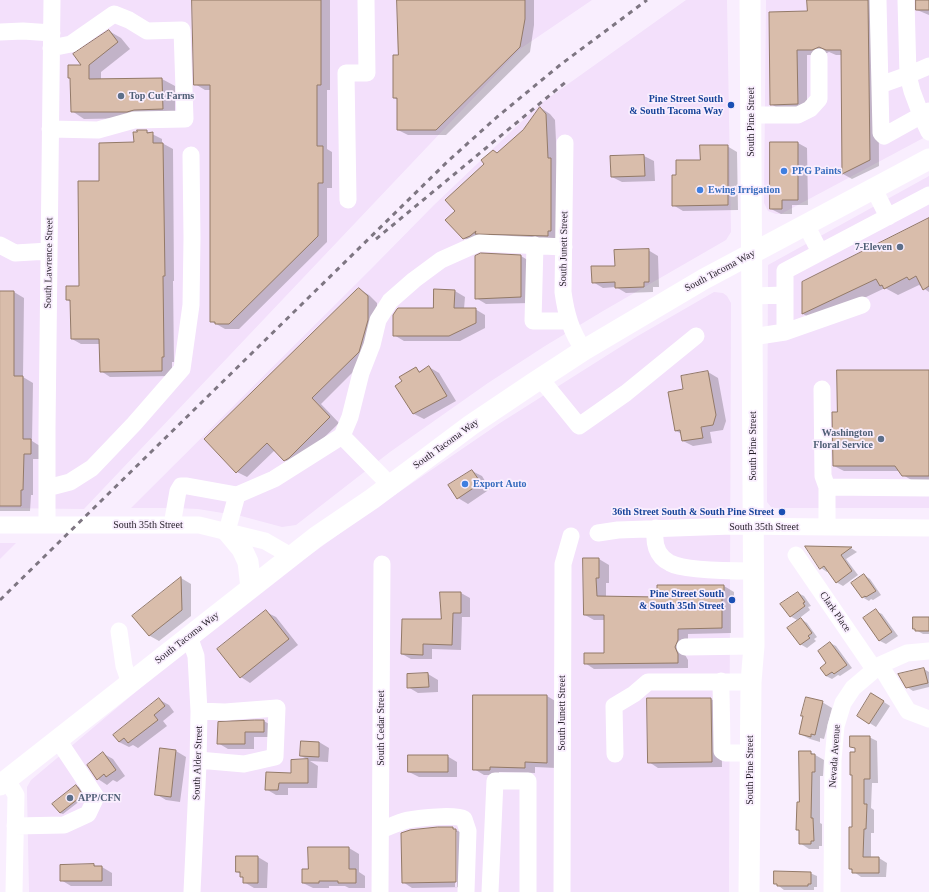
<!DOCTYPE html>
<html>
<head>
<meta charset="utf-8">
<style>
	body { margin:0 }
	canvas { display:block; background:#f9eefe }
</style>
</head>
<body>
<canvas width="929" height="892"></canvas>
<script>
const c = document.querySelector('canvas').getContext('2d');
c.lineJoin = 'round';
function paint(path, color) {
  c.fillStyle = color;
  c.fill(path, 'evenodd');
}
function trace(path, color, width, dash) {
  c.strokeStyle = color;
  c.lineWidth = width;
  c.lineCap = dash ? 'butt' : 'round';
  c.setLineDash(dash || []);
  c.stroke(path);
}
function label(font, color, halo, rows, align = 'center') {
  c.font = font + ' Georgia,serif';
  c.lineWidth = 3.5;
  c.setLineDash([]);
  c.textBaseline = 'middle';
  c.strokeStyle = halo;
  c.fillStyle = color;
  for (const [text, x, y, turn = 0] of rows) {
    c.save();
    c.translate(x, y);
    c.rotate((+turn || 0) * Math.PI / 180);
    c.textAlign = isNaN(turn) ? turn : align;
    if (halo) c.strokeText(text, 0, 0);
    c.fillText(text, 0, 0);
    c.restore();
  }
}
paint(new Path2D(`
	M0,0h592l-72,49 -436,460 -84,-1z
	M686,0h41l4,232 -5,8 -123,71 -58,35 -57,37 -98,69 -94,73 -14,2 -41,-11 -43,-7 -22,-1h-45l239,-238 64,-65 106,-101z
	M766,0h163v135l-148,79h-5l-8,-3 -4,-8z
	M929,176v332h-155l-3,-1 -4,-5 1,-237z
	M714,292l9,1 4,3 4,7 -2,589h-700l-2,-100v-5l4,-7 132,-111 133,-104 68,-49 136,-93 136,-86z
	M0,543h16l-16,16z`), '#f3e0fb');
paint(new Path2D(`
	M193,0h137v90h-3v59l5,3v36h-5v54l-88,87h-14l-14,-8v-231h-6l-10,-6z
	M398,0h136v25l-4,27 -84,83h-38l-10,-5v-30l-4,-2 5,-42z
	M808,0h70l1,166 -27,13 -9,-5 -1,-119h-6l-7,-3 -6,3h-16v54l-26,1 -10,-6 37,-92z
	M917,0h12v15l-12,-5z
	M109,31l12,7 9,11 -29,23v7h61l13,7v30l-35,2 -56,1 -12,-8 12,-45z
	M541,108l9,6 5,6 2,42v79l-83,3 -10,-6 -8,-27 42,-57 26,-24z
	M146,131l16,8v4l11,6 1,132h-1l1,81h-2v14l-62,1 -9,-6 -1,-27h-19l-9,-5 -1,-37 -4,-2 13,-13 20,-105z
	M798,143l9,5 1,57h-16v9h-11l-10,-5z
	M727,146l10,6 1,58 -55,1 -10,-6 4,-29z
	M644,156l10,5 1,20 -33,1 -10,-5z
	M929,219v73l-10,-7 -21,10 -13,-7 -69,33 -13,-7v-31z
	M648,250l10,6 1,31h-6v5l-27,1 -10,-6 -13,1 -10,-6 23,-15z
	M481,254l40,2 10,6v41l-45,1 -10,-6z
	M359,289l10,6 8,8v23l-9,31 -47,47 18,19 -44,43 -10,-6 -10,-10 -28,27 -10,-5z
	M435,290l20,1 10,6 -1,12h11l10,6v13l-25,13h-56l-10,-6 40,-26z
	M0,292h14l10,6 -1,79 10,6 -1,58 8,5v13h-7v36h-2l-1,16h-30z
	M429,367l10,6 17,28 -32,18 -10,-5 -18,-28 7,-4 13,-13 5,3z
	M929,371v110h-16l-10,-6 -3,-4h-56l-10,-5z
	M708,372l10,6 8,43 -3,9 -13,2 2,11 -19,3 -10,-5 -1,-7 -6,-3 8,-42z
	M472,471l10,5 8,13 -22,15 -10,-6z
	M807,547l44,1 6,4 -11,7 12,16 -15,11 -7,-4 -8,-11 -1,1 -6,-4z
	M599,559l10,6v18h-3v14l52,1v-12h66l10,6v7h-3v34l-43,1v12l-4,7 4,7v8l-94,1 -9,-6 20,-9v-34h-11l-9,-5z
	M864,575l6,4 11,16 -8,5 -2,-1 -2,2 -7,-4z
	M181,578l10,6v32l-32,25 -9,-5 -16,-20z
	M461,593l9,5v19h-8l-1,33 -29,-1v10h-21l-9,-5 40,-34z
	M798,593l6,3 7,10 -3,1 2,3 -13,10 -7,-4z
	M876,611l6,3 16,22 -12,8 -6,-3 -15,-22z
	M266,612l10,5 22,28 -48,38 -9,-6z
	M929,618v16h-6l-7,-4z
	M801,619l6,4 10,14 -3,2 2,2 -9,7 -7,-4z
	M830,643l6,3 16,22 -12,8 -2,-1 -6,4 -6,-3 -5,-8 7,-5z
	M924,669l5,3v15l-16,4 -6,-4 -8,-12z
	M428,674l10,6v12l-20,1 -10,-6v-12z
	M547,696l10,6 -1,66 -21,-1v6l-36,-1v3h-15l-10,-6z
	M878,698l12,8 -14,21 -18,-11z
	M711,699l10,5 1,63 -64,1 -9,-6z
	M160,700l9,5 5,7 -11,9 4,5 -29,22 -5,-3 -4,2 -10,-5z
	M822,702l10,6 -8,31 -4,-1v4l-10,-3 -10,-5z
	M264,721l10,6 -1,10h-19v12h-26l-10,-6z
	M869,737l8,4 1,42h-6l-1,25 3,2v23h-3v25h8l8,5 -1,14h-25l-11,-8 3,-41v-52l-2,-2 5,-25 -5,-3z
	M302,742h17l10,6 -1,14 -18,-1 8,5 -1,22h-29v7h-12l-10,-6 26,-15v-13l17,-1 -8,-4z
	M161,750l15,1 10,6 -6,45 -14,-2 -10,-6z
	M810,752l14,8 -1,16h-3v47l2,1v22h-3v3h-10l-9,-6v-12l-3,-1 3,-27z
	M104,754l9,5 12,17 -8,6 -4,-2 -6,5 -9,-6z
	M447,756l10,6v15h-38l-10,-5z
	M76,786l3,1 6,10 -22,17 -3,-1z
	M452,828l14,7v52l-54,1 -9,-6zM455,832h2v55h-2z
	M309,848h40l10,6v18l6,4v12h-16l-4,-2h-16v2h-16l-10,-5 6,-13z
	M258,857l10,6 -1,25h-13l-10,-6v-4l-3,-1v-3l-4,-2z
	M94,865l3,2h5l10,6v13h-41l-10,-6v-14z
	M810,873l7,3v11h-3v3h-30l-9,-7z`), '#0003');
const building = new Path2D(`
	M192,0h129v85h-4v61h6v37h-5v53l-89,88h-14v-2h-5v-237h-16z
	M397,0h128v19l-5,28 -84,83h-39v-32h-4v-43h5z
	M807,0h61l2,160 -28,14 -1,-124h-15l-7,-3 -7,3h-15l1,54 -28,1 -1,-93 38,-1z
	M916,0h13v10h-13z
	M109,30l9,12 -29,23v14l73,-1 1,31 -29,1 -7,2h-56l-1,-34h-2v-13h13l-8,-11z
	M540,107l6,7 2,44h3v73h-3v5l-73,-2 1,-3 -6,5 -7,3 -18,-19 10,-9 -10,-11 39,-36 -3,-4 12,-10 4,3 26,-23z
	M137,130h10v3l6,-1v11h10l2,133h-2l1,81h-2v14l-62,1 -1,-33h-28l-1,-39h-4v-14h13l-1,-105h21v-38l35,-1 -1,-10h4z
	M770,142h28v58h-16v9h-12z
	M700,145h28v60l-56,1v-31h4v-15h24z
	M644,155l1,21 -34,1 -1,-21z
	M929,218v68l-6,4 -7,-14 -7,4 -2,-3 -23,12 -2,-4 -2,1 -4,-7 -74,35v-32z
	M649,249v33h-5v5l-29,1v-6l-23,1 -1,-17h24l-1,-16z
	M481,253l40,2v42l-46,2v-43z
	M359,288l9,8v24l-9,32 -47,46 18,19 -41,41 -5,3 -17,-18 -31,30 -32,-34 153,-150z
	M434,289l21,1 -1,18h22v15l-27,13h-56v-21l4,-6 1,-1h35z
	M0,291h14v85h9v63h8v15h-7l-1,36h-2v16h-21z
	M429,366l18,30 -34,18 -18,-28 7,-5 -3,-4 17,-10 3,5z
	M837,370h92v106h-27l-7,-10h-62l-1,-54h5z
	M708,371l8,44 -3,10 -12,2 2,11 -21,3 -2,-11 -5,1 -7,-39 15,-3 -2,-13z
	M472,470l9,13 -24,16 -9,-14z
	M805,546l47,1 -11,8 11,16 -16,12 -12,-17 -4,3z
	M583,558h16v20h-3l1,18 60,1v-12h67v9h-2v34l-44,1v11l-3,7 3,7v9l-94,1v-11h20v-38h-20z
	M864,574l12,17 -10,6 -1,-1 -3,2 -11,-15z
	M181,577l1,33 -33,26 -17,-20z
	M440,592h21v21h-8l-1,32 -29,-1v11l-22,-1 1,-35h39z
	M798,592l7,10 -2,1 2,3 -15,11 -10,-13z
	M876,609l16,23 -13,9 -16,-23z
	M266,610l23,29 -49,39 -23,-29z
	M913,617h16v14h-14v-2h-2z
	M801,618l11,15 -4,3 2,2 -10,7 -13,-17z
	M830,642l17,23 -13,9 -2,-2 -6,4 -6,-8 6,-5 -8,-12z
	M924,668l4,15 -22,5 -8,-14z
	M428,673l1,14 -22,1v-14z
	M871,693l13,8 -15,23 -12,-8z
	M473,695h74v68l-22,-1v6l-35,-1v3h-17z
	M806,697l17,4 -8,34 -4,-1v3l-12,-3 4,-18h-2z
	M159,698l6,8 -11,9 4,5 -30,23 -4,-5 -5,4 -6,-7z
	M647,698h64l1,64 -64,1z
	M255,720h9v12h-19v12h-28l1,-22z
	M850,736h20v43h-6v25h3l-1,25h-2l-1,28h16v16h-27v-4h-3v-42h3v-52h-2v-23h5v-4l-5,-1z
	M301,741l18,1v15l-19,-1z
	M160,748l16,2 -5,47 -16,-2z
	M799,751h12v3h4v18h-3l-1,46h2l1,23h-3v3h-12v-14h-3l1,-28h2z
	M103,752l13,18 -10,7 -2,-3 -7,6 -10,-15z
	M408,755h40v17h-40z
	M308,759v24h-29l-1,7h-13l1,-18 25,1v-13z
	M76,785l7,10 -23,18 -8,-9z
	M438,827h15v2h3v53l-54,1 -1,-50 9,-3z
	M308,847h41v22h7v14h-18v-2h-19v2h-17v-14h6z
	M236,856h22v27h-15v-6h-3v-5h-4z
	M94,864v2h8v15h-42v-16z
	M774,871l37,1v12h-3v2h-31v-2h-3z`);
paint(building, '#d9bdab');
trace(building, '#937a68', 1);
trace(new Path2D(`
	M878,0l3,133 3,3 45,-25
	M906,0l2,75 4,16 9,24 8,17
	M0,32l23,-1 29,2
	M880,85l28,-10 21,-9
	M751,115h47l12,-6 9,-10v-42
	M50,129l48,1 36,-10 51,-1 -3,-89 -35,1 -18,-11 -15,-6 -43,30 -20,4
	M565,143l-2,149c3,22 8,40 21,58
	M874,189l14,28
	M348,200l-2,-127h21l-1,-73
	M806,225l14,27
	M0,245l15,8 34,-2
	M535,245l-2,76h36
	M752,296l33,-1
	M785,332v-61l144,-76
	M752,337l33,-5 77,-27
	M540,378l39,48 47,-33 70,-57
	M822,389l1,87 4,11v40
	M342,436l48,49
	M827,487l102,1
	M47,488l23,-6 22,-14 42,-44 48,-55 9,-64 1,-67 -1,-83
	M0,525h199l66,16 26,15
	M47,525v-96l5,-429
	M172,525l6,-34 3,-5h6l50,9
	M656,528c-3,14 0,28 14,35 14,8 66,8 83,8
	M227,531l10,-36 37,-16 68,-43 8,-19 11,-44 11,-28 6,-25 12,-19 24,-21 27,-20 38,-17 85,4
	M598,533l20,-3 114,-4 197,2
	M796,555l78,114
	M119,631l5,35 6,17
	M189,636l7,20 3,55 -1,53 -6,128
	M685,647l69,-1
	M880,665l28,46 21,8
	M721,681l1,70 3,2h25
	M615,754l-1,-48 20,-12 14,-12h103
	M198,760l46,4 31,-7 2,-49 -52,4 -26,-1
	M7,780l9,15 -2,97
	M15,826l49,-1 24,-11 8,-17 -38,-57
	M381,830c8,-3 18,-8 27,-10 11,-2 48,-6 56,-1l4,12 -2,61
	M380,892l2,-328
	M490,892l5,-111h33v111
	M562,892l1,-328 8,-28
	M832,892l1,-132 3,-34 7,-23 10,-15 27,-23 27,-12 22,-2`), '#fff', 17);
trace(new Path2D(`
	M227,531l15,18 6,13 3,26
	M0,785l316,-248 56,-38 99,-74 61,-41 52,-34 120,-71 225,-120
	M749,892l2,-210 3,-36 -4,-646`), '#fff', 21);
trace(new Path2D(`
	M376,239l191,-158
	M0,600l447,-438 50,-45 63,-52 87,-65`), '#7e7682', 3, [5, 5]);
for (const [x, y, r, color] of [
	[121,96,4,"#5c6f8a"],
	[731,105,4,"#1a4fb4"],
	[784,171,4,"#3f7fe0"],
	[700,190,4,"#3f7fe0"],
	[900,247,4,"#5c6f8a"],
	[881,439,4,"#5c6f8a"],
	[465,484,4,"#3f7fe0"],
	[782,512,4,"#1a4fb4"],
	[732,600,4,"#1a4fb4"],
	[70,798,4,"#5c6f8a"]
]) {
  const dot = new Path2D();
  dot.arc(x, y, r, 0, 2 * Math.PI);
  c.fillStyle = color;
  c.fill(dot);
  trace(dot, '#f9eefe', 1.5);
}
label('bold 10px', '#4e5e75', '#f9eefe', [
	["Top Cut Farms",129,96],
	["7-Eleven",892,247,"right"],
	["Washington",873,433,"right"],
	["Floral Service",873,445,"right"],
	["APP/CFN",78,798]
], 'left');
label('bold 10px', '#164399', '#f9eefe', [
	["Pine Street South",723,99],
	["& South Tacoma Way",723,111],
	["36th Street South & South Pine Street",774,512],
	["Pine Street South",724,594],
	["& South 35th Street",724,606]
], 'right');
label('10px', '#231d26', '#f9eefe', [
	["South Pine Street",751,122,-90],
	["South Junett Street",564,249,-89],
	["South Lawrence Street",49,263,-89],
	["South Tacoma Way",720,271,-28],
	["South Tacoma Way",446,444,-36],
	["South Pine Street",753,446,-90],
	["South 35th Street",148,525],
	["South 35th Street",764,527],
	["Clark Place",835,612,55],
	["South Tacoma Way",187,638,-38],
	["South Junett Street",562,713,-90],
	["South Cedar Street",381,728,-90],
	["Nevada Avenue",835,756,-86],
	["South Alder Street",198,763,-88],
	["South Pine Street",750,770,-90]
]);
label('bold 10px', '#366cbe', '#f9eefe', [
	["PPG Paints",792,171],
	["Ewing Irrigation",708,190],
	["Export Auto",473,484]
], 'left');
</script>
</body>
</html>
